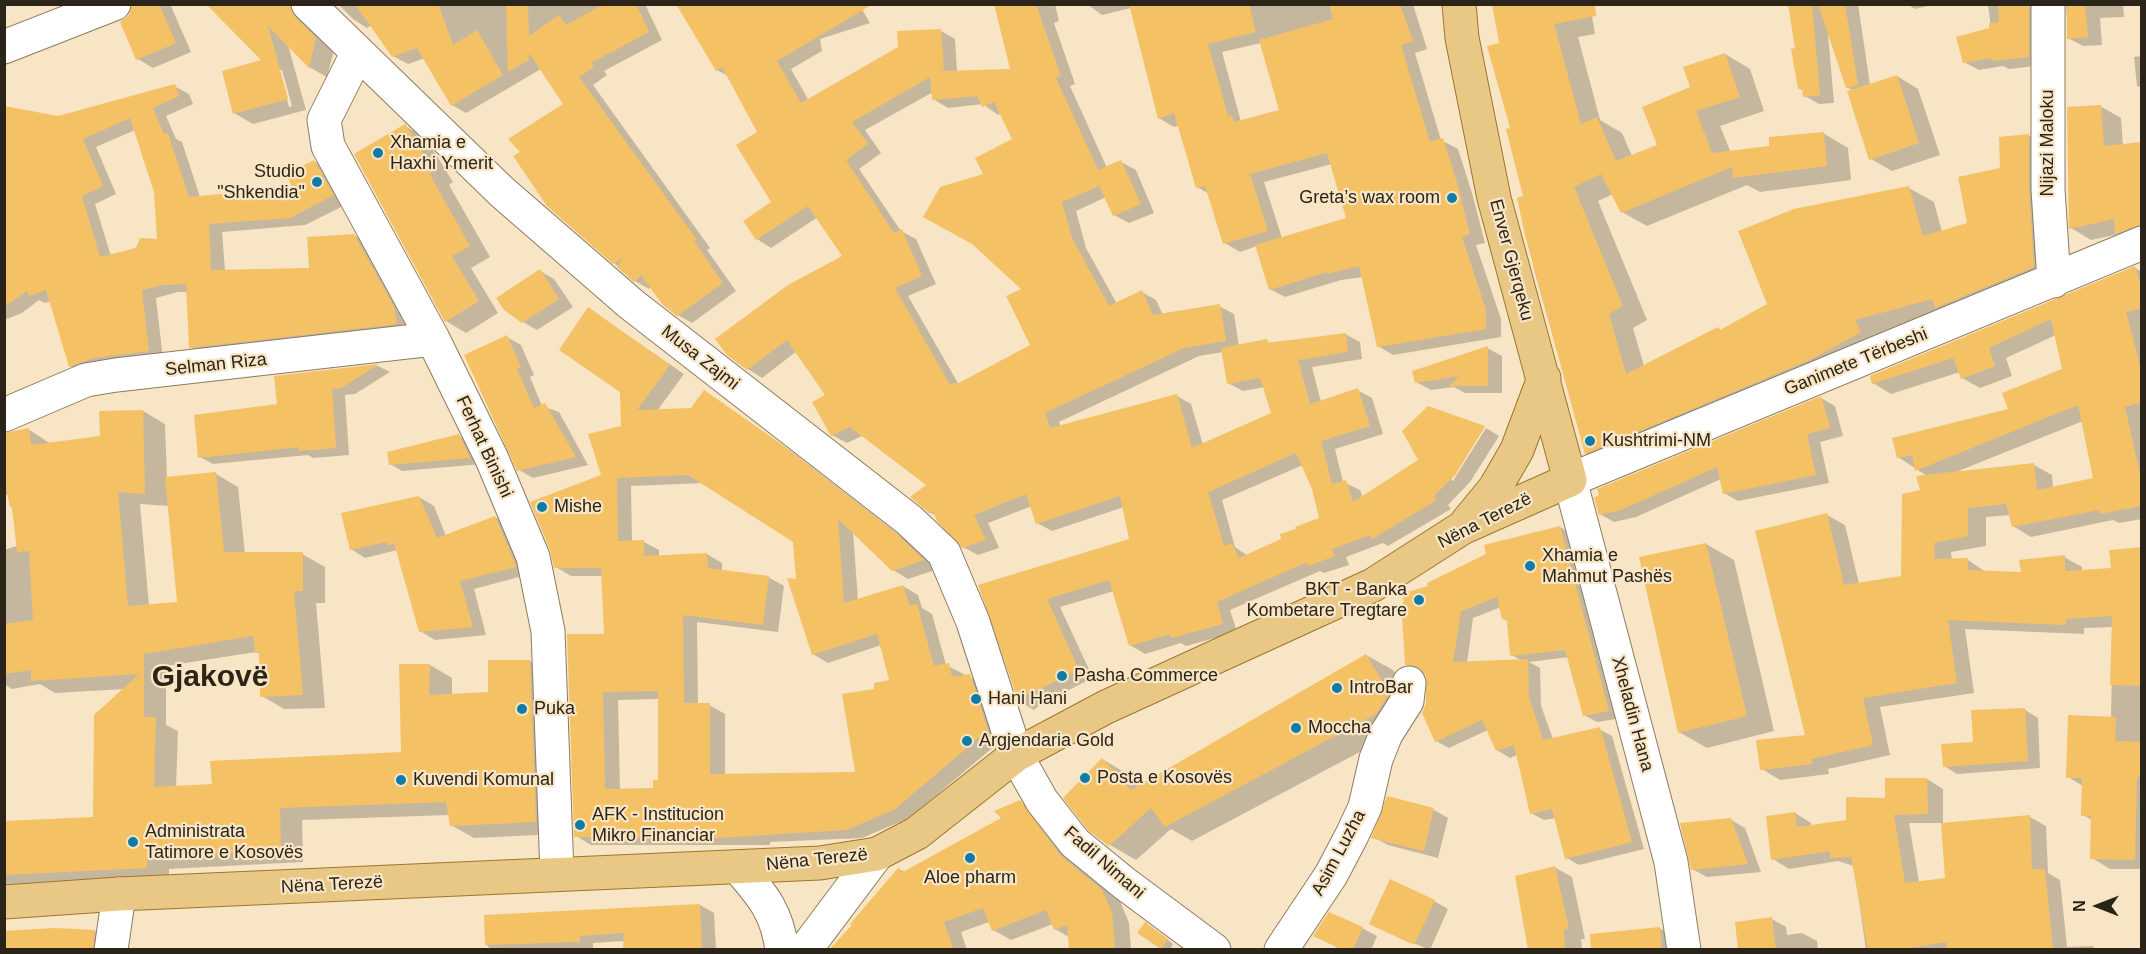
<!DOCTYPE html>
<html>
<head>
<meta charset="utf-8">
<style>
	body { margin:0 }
	#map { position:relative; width:2146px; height:954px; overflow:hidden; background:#f7e5c5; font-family:Helvetica,sans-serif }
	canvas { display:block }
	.frame { position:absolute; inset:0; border:6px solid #2b2418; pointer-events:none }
	.north { position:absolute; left:2068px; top:876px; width:60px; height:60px; -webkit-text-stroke:4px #f7e5c5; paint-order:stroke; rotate:270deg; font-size:16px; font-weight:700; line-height:24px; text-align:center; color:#2b2418 }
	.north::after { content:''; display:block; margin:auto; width:21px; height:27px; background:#2b2418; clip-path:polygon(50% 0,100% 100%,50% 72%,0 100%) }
</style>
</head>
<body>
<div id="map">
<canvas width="2146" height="954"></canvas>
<div class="frame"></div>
<div class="north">N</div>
</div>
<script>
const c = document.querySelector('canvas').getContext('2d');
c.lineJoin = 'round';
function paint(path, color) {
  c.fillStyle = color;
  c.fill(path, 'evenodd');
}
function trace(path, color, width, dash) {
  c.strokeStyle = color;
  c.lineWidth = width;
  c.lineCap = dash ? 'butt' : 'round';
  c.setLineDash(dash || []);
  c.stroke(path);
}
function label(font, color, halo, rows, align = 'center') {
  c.font = font + ' Helvetica,sans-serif';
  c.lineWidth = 4.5;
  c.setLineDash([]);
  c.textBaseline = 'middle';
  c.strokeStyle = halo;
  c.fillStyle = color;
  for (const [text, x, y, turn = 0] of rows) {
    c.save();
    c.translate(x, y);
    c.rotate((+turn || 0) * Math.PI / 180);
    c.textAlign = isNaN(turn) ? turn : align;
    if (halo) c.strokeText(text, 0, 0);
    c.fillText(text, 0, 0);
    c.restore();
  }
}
paint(new Path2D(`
	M134,4h36l21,48 -38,16 -15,-9z
	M208,4h83l17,11 26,35 -7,27 -18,-10 -21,-22 18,65 -53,14 -19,-11 30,-52zM279,70h3l10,36 -3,1z
	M338,4h48l4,9 -23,15 -14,-9z
	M442,4h203l17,36 -58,31 3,4 -14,10 117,163 -3,2 29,41 -44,32 -14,-8 -27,-28 -2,2 -14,-8 -21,-18 -92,-111 44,-48 -25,-35 -75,44 -14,-8 -27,-47 -17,6 -15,-8 -19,-27z
	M678,4h181l11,19 -50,16 2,12 -31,18 18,32 132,-70 14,8 2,33 55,-2 -16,-66h59l4,17 -5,2 21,61 -5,2 37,82 14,-6 15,8 18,43 -25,10 -15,-8 -8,-18 -30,14 10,37 31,56 25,-12 14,8 7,15 56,-9 15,8 5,32 106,-12 15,8 2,17 -50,8 9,35 36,-12 15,8 11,36 -48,15 8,33 17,8 3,8 57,-37 9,-54 55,21 -33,52 2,1 33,-53 13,8 -29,46 -22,23 3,4 -63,37 -5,-3 -37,14 3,8 -25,8 -4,-2 -90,39 7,22 -51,14 -5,-3 -36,11 -15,-9 -16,-54 -54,16 33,71 -51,25 -8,7 -14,-8 -40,-116 150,-46 -6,-33 -72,24 -15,-8 -5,-17 -44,17 11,25 -21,7 -15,-8 -26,-31 -8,-4 -1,-27 -64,-50 -17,8 -15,-8 -5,-40 -30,-44 -35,27 -14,-9 96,-112 -26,-40 -47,31 -14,-9 16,-37 -15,-69 -28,-56 -13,-7zM933,92v7l15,9 35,-4 15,11 3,-2 13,27 -29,35 38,114 9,57 -73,39 -51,-89 28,-12 -20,-45 -15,-8 -42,-62 22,-16 -16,-23zM1223,352l5,31 15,8 22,-4 7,27 -69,31 -12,-41 -14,-8 -116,31 -2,-5 140,-66zM1303,465l10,23 8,31 -73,37 -13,-9 -13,-47z
	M1087,4h326l14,45 -12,4 26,87 17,9 14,44 13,50 -9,2 25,74v18l-108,18 -15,-9 -15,-69 -22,3 -56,17 -15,-8 -13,-43 -17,6 -15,-9 -16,-49 -12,-7 -18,-62 -5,2 -15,-9 -28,-110 -29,7zM1261,43l20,68 -40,11 -19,-70zM1332,164l16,55 -66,19 -18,-56z
	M1590,4l5,30 -17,3 22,83 22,13 10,23 27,-10 33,-58 33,-34 25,15 14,42 -44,15 11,27 40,-5 52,-15 25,15 3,32 -91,12 -13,-7 -100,41 -25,-14 -9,-18 -15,7 49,119 -14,8 11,38 74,-38 4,3 47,-26 140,-117 25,14 8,30 27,-7 33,-55 27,-34 25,14 5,131 -448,186 -25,-14 -51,-180 -16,-74 5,-1 -12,-69 -11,-85z
	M1790,4h68l12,81 27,-9 21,13 22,66 -48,16 -21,-12 -18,-68 -6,-4 -19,-53 6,69 -15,1 -14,-8 -1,-5 -5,-3 -2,-39z
	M1907,4h29l-21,5z
	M1988,4h58l-2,61 -35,4 -6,-3 -24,4 -15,-8 27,-33z
	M2066,4h57l1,13 -24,1 2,27 -19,1 -15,-8z
	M2142,56v32l-5,-2 -3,-29z
	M174,86l15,8 4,10 -27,12 10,23 6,3 18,55 95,-9 19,-27 14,9 19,34 -42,21 -83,7 3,39 85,-2 44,-34 15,9 41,88 -206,23 -14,-8 -2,-55h-10l-22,6 7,61 -79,15 -14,-8 -19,-65 -6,2 -6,-3 -17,13 -18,7v-212l54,10zM135,130l21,62 3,49 -48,15 -16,-52 21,-10 -20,-47z
	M2100,106l21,12 2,28 19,-3v96l-18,-6 -33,7 -20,-12z
	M405,126l20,11 28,45 -4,3 41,72 -19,11 27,45 -32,20 -20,-12z
	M2135,268l7,4v247l-23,4 -6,-3 -82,17 -18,-11 -3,-11 -24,2v29l-35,6 1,8h16l18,12 37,1 41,-16 18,10v4l31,-2 29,-21v321h-32l-18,-11v-38l-9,-5v-29l-15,-9 43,-59 2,-91 -29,1v6l-119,-5 9,64 -94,14 10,48 -62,14 1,5 -49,6 -18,-11 45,-33 20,-221 18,10 14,59 44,-6 24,-102 -29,-19 112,-47 53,-40 -7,-35 -50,23 6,18 -32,12 -18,-10 -2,-6 -69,22 -18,-11zM2083,421l11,58 -41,9 -1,-13 -18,-10 -78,7z
	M540,271l14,8 19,28 -36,23 -14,-8z
	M589,309l95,65 -27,37 35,-2 13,-17 87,60 120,93 26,24 -30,10 -15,-9 -40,-38 5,68 45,-14 15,9 4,13 10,6 14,51 39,20 18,54 -94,79 -47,20 -92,4v3h-179l-15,-9 30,-201 -3,-59h-32l-15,-9 47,-91 20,-49 -2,-35zM704,483l91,58 2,40 16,73 15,9 53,-18 10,36 -15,9 -20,84 -131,2v-62l-16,-9h-11l-1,-83 81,10 6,-46 -16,-9 -46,-5v-9l-15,-9 -48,3v-7l-15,-8h-12l-1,-56zM659,699v83l-4,7 -35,1 -2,-90z
	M507,337l14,8 13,30 -4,2 12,29 17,6 29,53 -55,13 -14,-8z
	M1487,348l15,8v37h-37l-11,-6 -23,3 -15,-8z
	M378,366l12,6 -35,22 -10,1 4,60 -36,3 -5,-3 -95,9 -13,-7 78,-52 -2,-28z
	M1821,398l14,8 8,30 -23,6 9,41 -91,18 -14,-8 -3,-14 -85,38 -22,5 -14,-8z
	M143,411l22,13 2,55 49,-5 22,13 7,67h57l23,13v36h-9l9,105 -41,1 -22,-13 -2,-42 -4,-2 -90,14v59l12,6 -2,57 37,-3 190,-32 27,-88 22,13v17l38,-2 40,-32 22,13 6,160 -84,4 -23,-13 -2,-10 -147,5 1,42 -134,7v11l-165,8v-65l91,-4 30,-130 -70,4 -15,-9 -28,5 -8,-5v-134l15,-5 -10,-51 -5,2v-78l5,16 19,-5 23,15 51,-7zM140,504l29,2 10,98 -30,2z
	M459,436l12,7 11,21 -80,7 -12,-7z
	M419,497l15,9 12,30 49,-19 15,9 20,48 -56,15 12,46 -51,5 -15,-9 -23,-81 -32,8 -14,-9z
	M1560,527l13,8 49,183 -25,4 -13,-7 -15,-58 -40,5 11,6 1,38 12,33 46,-10 13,7 32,113 -65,16 -12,-7 -11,-40 -12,2 -13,-7 -14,-58 -7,3 -13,-8 -9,-20 -39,18 -13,-7 -9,-38 1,-27 -21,-12 23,-77zM1501,607l7,14 4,34 10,6 -55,2 6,-45z
	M1706,544l28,16 40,171 -67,17 -28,-16z
	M1366,655l27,15 22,39 -12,20 -211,112 -21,-12 -35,31 -26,-15 -8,-86 27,16 11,12z
	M2025,710l13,8 2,50 -83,6 -13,-8z
	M1927,779l16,10v35l87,-7 16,9 2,47 12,7 7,67 25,-1 6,4h-232l-12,-84 -16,-5 -49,8 -16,-10 22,-46 16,10v4l37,-5zM1909,823h33l5,56 -28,3z
	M1388,798l46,12 14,8 -10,40 -50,-13 -15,-8z
	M1020,802l18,10 40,55 42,34 9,22 2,27h-61l-1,-13 -14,-8 -2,-5 -42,16 -18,-10 -4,-8 -28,10 6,18h-136l23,-25 45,-56 6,3 99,-54z
	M1730,819l15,9 16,44 -54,5 -15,-8z
	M1554,867l18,10 13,62h-4l1,11h-52z
	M1434,901l14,8 -18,41 -45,-19z
	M700,905l14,8 2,37h-92l1,-9 -32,2v7h-102l-5,-6z
	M1772,919l14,8 1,8 15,-2 15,8 1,9h-78z
	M1152,927l21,17 -3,6h-5l-26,-17z
	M1362,928l15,8 -6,14h-30l-20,-12z
	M1659,928l19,11 1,11h-68z
	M95,931l32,19h-123z`), '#0003');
paint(new Path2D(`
	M132,4h27l17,39 -40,17 -16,-38 9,-7z
	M206,4h84l5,13 21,21 -7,30 -41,-42 20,73 -55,15 -11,-43 39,-11z
	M355,4h83l15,41 24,-15 26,45 -52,31 -34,-58 -25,9z
	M506,4h22l1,32 30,-21 7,10 38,-21h32l13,28 -58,31 3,4 -15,10 118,163 -3,1 29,42 -46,33 -15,-12 -21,-29 -7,7 -17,-15 6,-9 -10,6 -66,-58 -34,-50 7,-4 -12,-13 55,-35 -34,-51v7l-21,12z
	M676,4h197l-96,57 24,42 97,-56 -1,-16 44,-2 3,40 -4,2 70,-2 -16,-65h42l25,72 -5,2 42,92 23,-10 20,44 -28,12 -14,-30 -37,16 10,36 37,68 33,-16 11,25 67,-11 6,37 -42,7 -139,65 5,15 127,-34 15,54 79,-35 -11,-35 -33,6 -6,-36 46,-9 1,4 78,-10 2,19 -50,8 12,44 48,-16 12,38 -49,15 11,43 14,-4 7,22 65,-42 -16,-29 26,-25 57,20 -29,48 -22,22 3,4 -65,39 -2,-4 -38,14 3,7 -27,10 -1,-4 -90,40 6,22 -52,14 -1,-4 -41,12 -20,-66 -62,19 32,71 -52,25 -8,8 -41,-118 151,-46 -9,-43 -84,28 -10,-30 -52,21 12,25 -24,8 -25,-27 -4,-10 -4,2 -19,-16 16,-12 -76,-58 -19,9 -19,-34 13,-7 -38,-55 -40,30 -20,-15 -12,-16 73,-54 54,-29 -34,-50 -52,34 -13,-19 28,-19 -35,-57 21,-13 -35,-65 -6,4zM930,77l2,23 45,-4 5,11 12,-5 18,37 -37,19 8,16 -43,13 -17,30 49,27 49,45 -15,7 24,49 -73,39 -2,-2 -5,3 -55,-97 27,-12 -20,-47 -8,4 -48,-73 22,-16 -16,-22zM1296,453l16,36 7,29 -24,9 1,2 -16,5 1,5 -42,19 -7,-15 -8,3 -16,-54z
	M1129,4h120l7,28 -48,12 20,72 4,-1 2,7 45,-12 -20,-70 74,-21 -4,-15h71l13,37 -12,4 29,97 13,-4 14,45 13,51 -8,3 24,73v19l-109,18 -18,-81 -32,8v-2l-58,18 -14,-45 91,-27 -19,-65 -77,21 18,57 -45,13 -18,-58 -9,2 -22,-75 -16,6z
	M1492,4h103l1,12 -42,8 27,100 16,-7 19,44 41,-16 -15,-38 48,-20 -7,-20 42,-14 15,44 -44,14 16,42 57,-7v-9l55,-5 3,34 -94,12 -1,-11 -111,46 -20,-39 -27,13 49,119 -14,8 17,60 92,-47 2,3 47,-26 -29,-73 56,-22 115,-23 14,50 44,-13 -9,-46 42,-9 -1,-31 30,-3v56l5,77 -99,41 -3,-9 -77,21 6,12 -49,27 -227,95 -60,-219 -8,-37 6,-2 -17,-67 4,-1 -23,-82 12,-3z
	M1788,4h24l8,91 -17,2 -1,-9 -4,1 -7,-40 4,-1z
	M1818,4h27l13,81 -12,3z
	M1998,4h31v53l-37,4v-3l-29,5 -7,-26 33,-9v-5l10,-1z
	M2067,4h18l3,33 -21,2z
	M1897,75l22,68 -50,17 -22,-69z
	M175,84l4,12 -26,12 11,26 4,-1 21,64 103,-10 -6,-13 28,-14 20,35 -44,23 -81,6 2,46 98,-2 -2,-31 47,-3 40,73 3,17 -208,24 -3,-64 -23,1 -21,5 7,61 -56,7 -24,9 -23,-77 -17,6 -2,-5 -23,16v-201l54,10zM130,118l24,74 3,47 -17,-1 -4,10 -36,9 -18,-61 21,-10 -20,-47z
	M2101,105l3,41 38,-4v83l-27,9 -1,-15 -45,10 -2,-122z
	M405,124l29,47 -5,2 41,73 -18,10 27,45 -34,21 -91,-168z
	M2135,266l7,24v18l-16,4 16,61v29l-17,5 17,76v23l-43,8v-4l-87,17 -6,-23 -38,4v28l-34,7 1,16 33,-1v12l53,2 -2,-12 46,-5v16l46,-3 -2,-18 33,-3v139l-32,-1 2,-69 -46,3v6l-118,-5 9,63 -94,15 10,47 -62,14 1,5 -52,6 -4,-30 49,-5 -50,-204 72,-18 17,72 57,-9 1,-82 18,-4 -4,-14 118,-13 3,27 56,-12 -15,-73 -163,66 -3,-16 -15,3 -5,-20 116,-29 -6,-16 60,-24 -11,-50 -62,29 6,18 -34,13 -8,-21 -81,26 -2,-8z
	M540,269l19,30 -37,24 -18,-13 -8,-12z
	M588,307l82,58 -33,45 54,-2 13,-18 73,51 120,93 27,26 -32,11 -54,-52 6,84 59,-18 7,21 7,-2 17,62 15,-3 3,14 18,-3 18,56 -94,80 -48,20 -129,8 -143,-1 -7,-203h37l-3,-66h-47l-4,-18 -20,-48 71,-27 -13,-41 33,-8 -1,-34 -61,-42zM688,475l105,67 3,37 -9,-1 25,77 65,-21 12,46 -15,3v6l-32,5 13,78 -145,2v-71h-26l-1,-88 80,10 6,-49 -61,-8 -1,-15 -63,3v-16l-26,1 -1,-63zM658,691v89h-5v8l-48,1 -2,-97z
	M507,335l14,32 -4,2 17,39 11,-5 31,54 -59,14 -53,-116z
	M1488,346v40h-39l11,-10 -45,7 -3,-12z
	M379,364l-38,24 -9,1 4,59 -37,3v-4l-101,11 -4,-43 83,-11 -3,-28z
	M1821,396l9,32 -23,6 9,41 -93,19 -6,-27 -96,43 -22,5 -5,-17 5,-3 -2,-6z
	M143,410l2,84 -27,-2 10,114 49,-4 -12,-125 51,-5 8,80h79v39h-9l9,104 -43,2 -1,-45 -4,1 -2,-17 -109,18v63h12l-2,70 58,-3 -2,-23 191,-9 -2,-88h31l-1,31 59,-3v-32h42l6,162 -86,4 -4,-24 -166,6 1,42 -134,7v11l-143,7v-54l89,-4 1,-102 45,-41 -108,7v-11l-27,4v-50l29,-4 -4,-69 -12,1 -5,-45h-2l-6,-29v-45l25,-5 2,17 69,-9 -1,-25z
	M459,434l11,24 -81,7 -2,-13z
	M419,496l18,42 58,-22 20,47 1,4 -56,14 13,46 -54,5 -25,-89 -6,3 -2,-4 -36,8 -9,-37z
	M1560,526l49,185 -26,5 -18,-66 -55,6 -3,-35 -5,-2 -5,-22 -36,14 -8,51 75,-3 1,38 14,43 57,-13 32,115 -67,17 -13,-50 -22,5 -16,-69 -18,6 -14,-31 -47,22 -13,-29 4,-10v-27l-6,-8 -15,-3 -3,-50 2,-22 24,-7 -1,-3 59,-29 -2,-9z
	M1706,543l41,173 -69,17 -39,-176z
	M1366,654l23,39 -13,21 -211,113 -14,-19 -42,38 -21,-16 -25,-32 39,-40 29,32z
	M2025,708l3,53 -85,6 -2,-23 32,-2 -2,-32z
	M2068,715l48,2 -1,24 27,1v35h-5l-2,83 -45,-1 1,-43h-10l1,-38h-16z
	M1885,778h42l1,36 -34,1 11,68 40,-5 -4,-55 89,-8 2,54h13l8,81h-106l-1,-8 -48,8h-30l-17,-93 -21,1v-7l-59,9 -5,-44 29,-4 2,15 49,-7v-23l39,1z
	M1387,796l47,12 -10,43 -53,-13z
	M1020,800l40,55 42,35 10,22 3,38h-46l-2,-25 -13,5 -8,-20 -54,21 -9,-23 -39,14 10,28h-125l23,-25 -2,-1 49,-57 2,6 100,-55 -7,-7z
	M1731,818l17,46 -57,6 -11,-47z
	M1555,866l14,63 -5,1 1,20h-37l-13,-74z
	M1390,879l45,21 -21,45 -45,-21z
	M700,904l2,44 -79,2 1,-17 -44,3v6l-95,3 -1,-30z
	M1329,912l34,15 -10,23h-10l-30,-14z
	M1772,917l4,33h-38l-3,-28z
	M1145,922l23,17 -7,10 -24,-16z
	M1660,927l2,23h-71l-1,-16z
	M55,928l40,2 -2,20h-89v-19z`), '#f4c164');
const minor = new Path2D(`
	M308,4l194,188 129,112 278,216 35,33 29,69 43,133 26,46 33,42 49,40 90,67
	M2048,4v186l6,91
	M4,47l110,-43
	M357,54l-33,66 4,26 105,193 59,120 41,98 15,74 9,243
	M4,415l82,-35 30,-5 317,-36
	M738,867c24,28 39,44 44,83
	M111,950l8,-56
	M805,950l72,-96
	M1281,950l50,-75 21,-40 13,-28 11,-48 10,-25 21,-33 2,-18
	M1684,950l-13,-88 -101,-382 572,-237`);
const major = new Path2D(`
	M1467,522l28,-34 22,-38 27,-72
	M4,902l115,-8 701,-31 57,-9 40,-21 99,-78 90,-48 267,-122 89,-57 108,-48 -76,-282 -32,-160 -3,-34`);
trace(minor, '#8d7c5f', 35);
trace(major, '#9d772b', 35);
trace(minor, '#fff', 33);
trace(major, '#e9c886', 33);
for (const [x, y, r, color] of [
	[378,153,6,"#0f7ca6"],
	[317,182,6,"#0f7ca6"],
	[1452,198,6,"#0f7ca6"],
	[1590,441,6,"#0f7ca6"],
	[542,507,6,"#0f7ca6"],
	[1530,566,6,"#0f7ca6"],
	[1419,600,6,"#0f7ca6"],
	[1062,676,6,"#0f7ca6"],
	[1337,688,6,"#0f7ca6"],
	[976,699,6,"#0f7ca6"],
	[522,709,6,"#0f7ca6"],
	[1296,728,6,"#0f7ca6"],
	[967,741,6,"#0f7ca6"],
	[1085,778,6,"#0f7ca6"],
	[401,780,6,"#0f7ca6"],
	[580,825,6,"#0f7ca6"],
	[133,842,6,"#0f7ca6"],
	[970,858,6,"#0f7ca6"]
]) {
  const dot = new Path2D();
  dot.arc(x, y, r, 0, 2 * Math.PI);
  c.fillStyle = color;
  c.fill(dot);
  trace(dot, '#f7e5c5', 2);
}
label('18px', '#2b2418', '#f7e5c5', [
	["Xhamia e",390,143],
	["Haxhi Ymerit",390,164],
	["Studio",305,172,"right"],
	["\"Shkendia\"",305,193,"right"],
	["Greta’s wax room",1440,198,"right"],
	["Kushtrimi-NM",1602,441],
	["Mishe",554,507],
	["Xhamia e",1542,556],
	["Mahmut Pashës",1542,577],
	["BKT - Banka",1407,590,"right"],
	["Kombetare Tregtare",1407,611,"right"],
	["Pasha Commerce",1074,676],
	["IntroBar",1349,688],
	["Hani Hani",988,699],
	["Puka",534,709],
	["Moccha",1308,728],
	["Argjendaria Gold",979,741],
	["Posta e Kosovës",1097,778],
	["Kuvendi Komunal",413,780],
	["AFK - Institucion",592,815],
	["Mikro Financiar",592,836],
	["Administrata",145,832],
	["Tatimore e Kosovës",145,853],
	["Aloe pharm",970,878,"center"]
], 'left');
label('18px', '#2b2418', '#f7e5c5', [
	["Nijazi Maloku",2048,143,-90],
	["Enver Gjerqeku",1511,260,75],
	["Musa Zajmi",700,358,38],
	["Ganimete Tërbeshi",1856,362,-22],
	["Selman Riza",216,365,-6],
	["Ferhat Binishi",484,447,65],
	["Nëna Terezë",1485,521,-27],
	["Xheladin Hana",1632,714,75],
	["Asim Luzha",1339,853,-62],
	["Nëna Terezë",817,860,-6],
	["Fadil Nimani",1104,863,41],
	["Nëna Terezë",332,885,-3]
]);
label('bold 30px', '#2b2418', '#f7e5c5', [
	["Gjakovë",210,678]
]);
</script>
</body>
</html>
